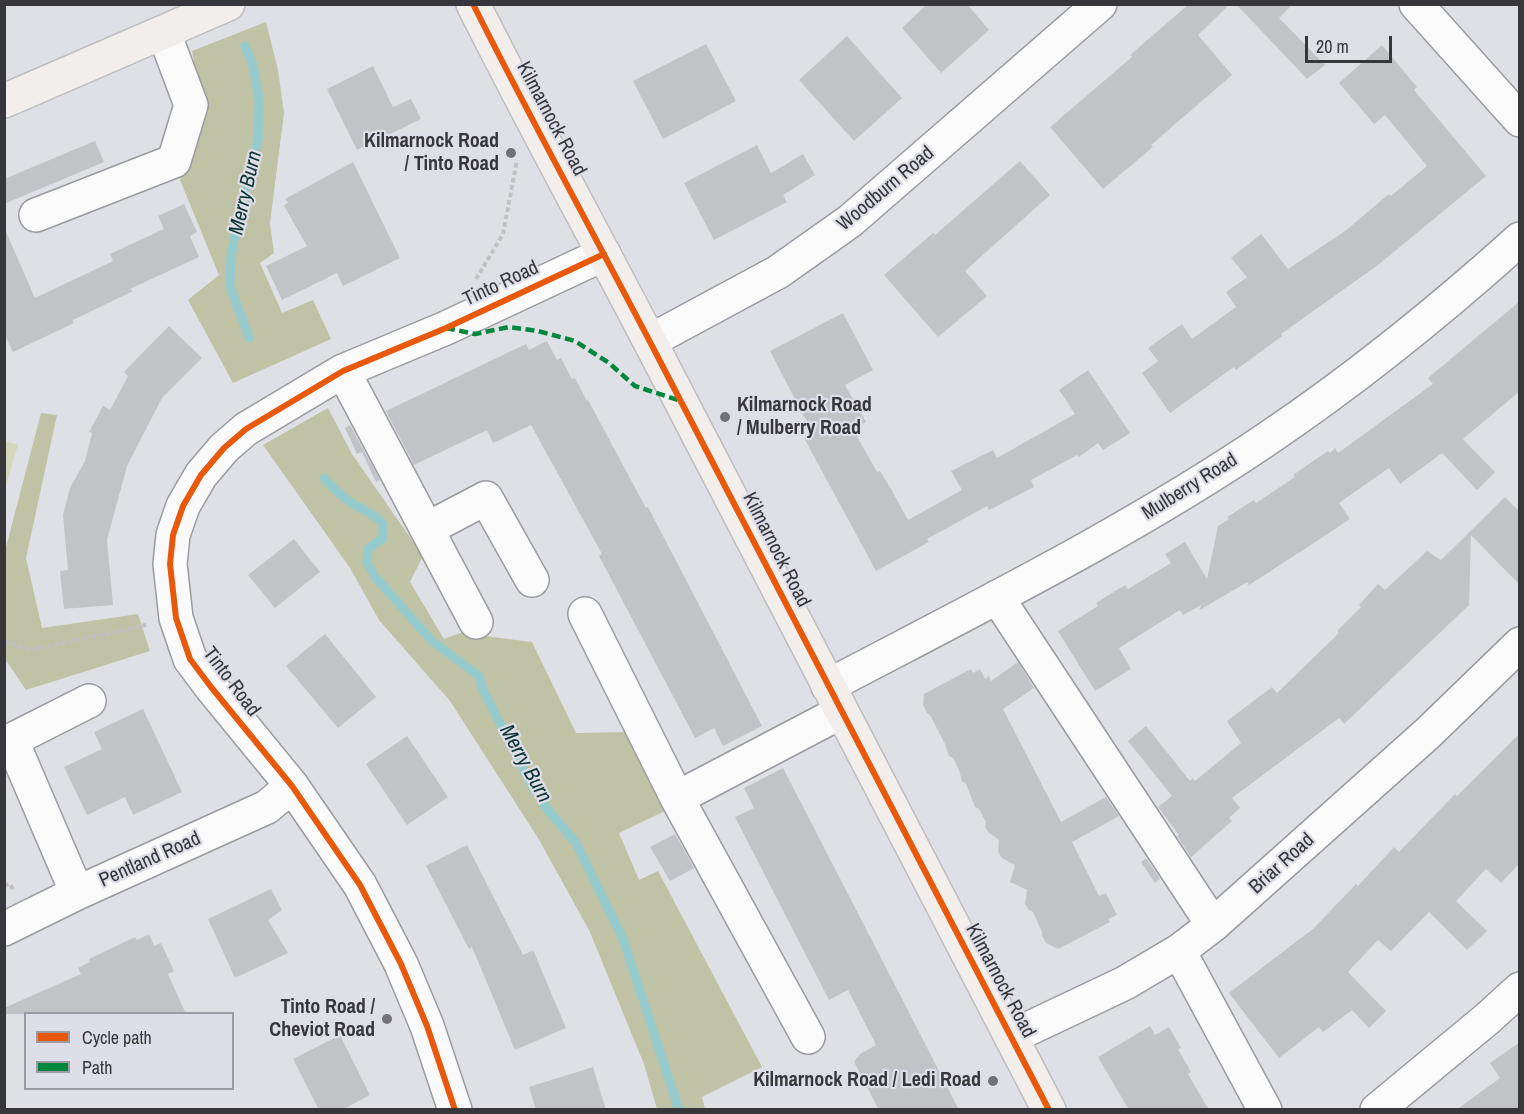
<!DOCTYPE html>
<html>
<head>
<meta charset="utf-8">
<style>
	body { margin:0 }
	#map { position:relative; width:1524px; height:1114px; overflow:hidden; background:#dfe0e5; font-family:"Archivo Narrow",sans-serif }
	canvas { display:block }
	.frame { position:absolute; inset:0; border:6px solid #37373b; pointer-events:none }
	.legend { position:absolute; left:24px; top:1012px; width:210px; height:78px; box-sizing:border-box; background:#dddee7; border:2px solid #9b9ba2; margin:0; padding:8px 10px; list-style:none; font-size:18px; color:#37373b }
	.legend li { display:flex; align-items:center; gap:12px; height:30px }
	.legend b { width:30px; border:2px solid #9b9ba2 }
	.scale { position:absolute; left:1305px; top:36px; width:87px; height:27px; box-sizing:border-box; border:3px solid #37373b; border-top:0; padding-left:8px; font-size:18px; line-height:21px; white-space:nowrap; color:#37373b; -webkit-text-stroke:4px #dddee7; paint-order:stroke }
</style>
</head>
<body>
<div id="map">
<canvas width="1524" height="1114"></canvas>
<div class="frame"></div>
<ul class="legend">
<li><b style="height:8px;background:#e8590c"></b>Cycle path</li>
<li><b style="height:8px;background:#00873e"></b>Path</li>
</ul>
<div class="scale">20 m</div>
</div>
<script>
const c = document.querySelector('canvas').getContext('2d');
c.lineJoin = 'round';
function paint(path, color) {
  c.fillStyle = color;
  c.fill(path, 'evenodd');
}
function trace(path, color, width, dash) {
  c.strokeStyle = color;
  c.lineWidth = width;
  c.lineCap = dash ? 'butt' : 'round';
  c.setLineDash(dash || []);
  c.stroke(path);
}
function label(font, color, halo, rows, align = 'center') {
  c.font = font + ' "Archivo Narrow",sans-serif';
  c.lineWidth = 4.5;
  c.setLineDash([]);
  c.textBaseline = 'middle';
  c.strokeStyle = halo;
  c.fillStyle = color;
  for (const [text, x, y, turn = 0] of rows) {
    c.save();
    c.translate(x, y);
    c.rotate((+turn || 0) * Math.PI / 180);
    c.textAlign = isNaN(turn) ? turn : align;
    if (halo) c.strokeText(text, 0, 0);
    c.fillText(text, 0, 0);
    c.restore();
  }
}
paint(new Path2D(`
	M5,441l13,4 -13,43 -1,-47z`), '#d4d7bc');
paint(new Path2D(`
	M266,22l12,48 6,43 -14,110 4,30 -14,10 22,50 31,-13 18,39 -98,44 -45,-83 31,-25 -39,-95 22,-72 -10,-57z
	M328,408l24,46 71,102 -13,26 34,57 16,-6 72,9 44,91 53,-1 38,78 -48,23 20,47 19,-9 104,196 -60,30 3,12h-48l-13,-45 -55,-134 -51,-92 -88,-137 -71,-81 -29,-52 -87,-123z
	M41,413l16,2 -31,143 16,70 96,-14 12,37 -124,39 -21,-31v-108z`), '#c0c2a5');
trace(new Path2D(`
	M245,46l8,19 6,35 -1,40 -21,81 -6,37 -1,28 19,52
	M324,478c8,9 16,17 26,24 12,8 24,11 33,22v14l-15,11 -1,14 9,15 56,63 47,35 3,12 51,100 15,22 28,33 47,96 56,171`), '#96cbcd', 9);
paint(new Path2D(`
	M927,4h40l22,26 -48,43 -39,-45z
	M1189,4h41l-32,31 34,40 -81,70 2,2 -50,42 -53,-62 82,-70 -2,-2z
	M1236,4h57l-14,14 46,47 -18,14z
	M847,36l55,62 -48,43 -55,-61z
	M706,44l30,57 -73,38 -30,-58z
	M1382,45l35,42 -3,3 72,86 -108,89 -97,69 1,2 -46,34 -2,-3 -64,46 -28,-40 16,-12 -10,-13 34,-24 10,15 44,-32 -10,-15 21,-15 -16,-19 30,-24 27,35 57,-38 44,-37 2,2 36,-30 -42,-51 -11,9 -35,-41z
	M373,66l20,41 18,-8 10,20 -64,31 -30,-61z
	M95,141l9,21 -100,42v-25z
	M757,145l14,28 32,-19 12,21 -32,20 4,7 -73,38 -30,-57z
	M1020,161l30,34 -85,76 22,25 -49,41 -54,-62 49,-42 2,2z
	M353,162l47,96 -57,28 -6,-13 -55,27 -16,-34 41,-20 -23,-40 4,-4 -3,-3z
	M184,204l13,28 -7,4 9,21 -69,32 3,2 -60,29 1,3 -61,29 -9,-18v-107l31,71 78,-37 -3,-7 54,-25 -6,-13z
	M1520,301v90l-57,48 32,33 -18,18 -35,-37 -42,31 -11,-16 -50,35 11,16 -30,20 -71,46 -2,-3 -47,28 1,-5 -18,10 -3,-5 -61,38 12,21 -36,22 -37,-60 40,-25 -2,-3 29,-18 3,4 43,-26 -6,-9 20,-12 22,37 11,-53 11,-7 -2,-2 27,-17 2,3 39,-26 -2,-2 35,-24 2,2 5,-5 3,5 95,-69 -5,-6z
	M843,313l30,57 -28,15 21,37 -13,7 24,43 3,-1 11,18 17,31 54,-30 -11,-19 42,-21 4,8 78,-44 -16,-24 29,-20 42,63 -27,17 -5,-7 -19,14 -2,-2 -46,25 3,7 -45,23 -2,-4 -60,33 2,3 -53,29 -72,-133 9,-4 -43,-83z
	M169,326l33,32 -40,40 -35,68 -20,74 6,65 -49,4 -4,-38 8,-1 -5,-55 7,-27 15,-27 7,-28 -3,-1 14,-26 7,4 18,-34 -4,-4z
	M547,341l10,19 4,-2 11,21 3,-1 12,23 1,-1 58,108 2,-1 114,219 -39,20 -9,-18 -19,10 -96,-182 3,-2 -71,-129 -38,18 -6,-13 -73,35 -28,-54 140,-67 3,6z
	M350,425l30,55 -4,2 -14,-30 -5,2 -12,-26z
	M1505,497l15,15v73l-49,-50 -2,70 -125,119 -5,-6 -107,80 8,10 -11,10 3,3 -41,36 -14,-21 2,-1 -21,-28 14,-11 -44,-55 18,-15 44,55 3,-3 2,3 46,-38 -14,-22 45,-34 5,6 62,-60 -2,-2 24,-24 -2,-2 19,-21 7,6 42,-39 14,9z
	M294,539l26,33 -45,36 -27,-33z
	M325,634l51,63 -38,31 -52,-62z
	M1018,662l16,26 -31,21 58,113 45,-25 13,19 -47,26 27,54 7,-3 11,22 -9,4 2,3 -52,27 -12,-6 -4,-7v-4l-9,-20 -4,-2 -4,-6 2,-14 -17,-8 5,-17 -13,-7 -4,-6 1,-12 -10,-7 -4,-6 1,-5 -7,-13 -4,-2 -9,-23 -4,-3 -3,-11 -6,-12 -4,-2 -4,-12 -15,-29 -3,-2 -4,-8 1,-11 47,-25 2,4 7,-4 5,10 4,-3 2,5z
	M143,709l39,83 -49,23 -8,-18 -38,18 -23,-48 38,-18 -8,-17z
	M1520,733v130l-19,20 -15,-14 -30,32 31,30 -20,19 -38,-38 -38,39 -13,-11 -30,32 38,39 -17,17 -17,-18 -29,22 -4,-5 -40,31 -50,-65 85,-65 42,-44 2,2 36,-39 5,5 56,-58 2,2z
	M407,736l41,61 -41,28 -41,-61z
	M783,768l114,221 62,121h-80l-25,-48 6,-8 16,-9 -28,-55 -19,10 -94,-183 19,-9 -10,-20z
	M675,834l19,34 -24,13 -20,-34z
	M467,845l56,110 10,-5 33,78 -51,22 -43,-103 -3,2 -43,-83z
	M1146,858l14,21 -5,4 -14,-21z
	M271,889l11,21 -14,10 20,33 -53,25 -27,-59z
	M149,934l5,12 7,-3 13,28 -6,3 18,40h-182v-6l77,-34 -3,-6 12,-6 -1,-3 46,-22 2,3z
	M1150,1026l5,9 14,-8 12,21 -3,1 13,23 -3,2 21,36h-80l-31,-53z
	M340,1035l30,60 -28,15h-23l-26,-51z
	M1520,1042v68h-64l44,-32 -10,-15z
	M593,1067l13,43h-70l-7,-23z`), '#c2c3c7');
const minor = new Path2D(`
	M1416,4l104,116
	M36,215l138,-54 17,-56 -27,-72
	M650,341l128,-69 72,-51 250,-217
	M343,371l133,251
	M427,529l59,-31 46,82
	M997,597l216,328
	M585,614l92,184 131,239
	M828,686c148,-78 300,-153 439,-247 89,-60 173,-128 253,-200
	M12,741l65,152
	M4,744l85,-43
	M677,798l164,-86
	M4,929l73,-36 190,-86 25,-21
	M1179,951l86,159
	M1011,1037l114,-54 54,-32 34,-26 215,-192 92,-89
	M455,1110l-28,-84 -26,-62 -41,-79 -68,-99 -81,-99 -21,-28 -14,-41 -6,-54 3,-29 10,-29 18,-31 23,-27 22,-19 97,-58 103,-43 158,-74
	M1377,1110l110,-91 33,-30`);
const major = new Path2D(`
	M473,4c61,122 127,241 189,361 129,248 257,497 387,745
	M4,101l224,-97`);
trace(minor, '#9a9b9e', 36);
trace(major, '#bdbdbf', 36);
trace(new Path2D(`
	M476,279l27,-45 14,-74
	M4,641l27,9 115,-25
	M4,885l6,-1 4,7`), '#c0c0c2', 4, [4.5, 3]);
trace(minor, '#fafafb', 33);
trace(major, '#f1eeeb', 33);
trace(new Path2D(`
	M446,328l29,6 34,-7 29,4 37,10 34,22 26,23 46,15`), '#00873e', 4.5, [9, 4.5]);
trace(new Path2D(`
	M473,4c61,122 127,241 189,361 129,248 257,497 387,745
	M455,1110l-28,-84 -26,-62 -41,-79 -68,-99 -81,-99 -21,-28 -14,-41 -6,-54 3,-29 10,-29 18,-31 23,-27 22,-19 97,-58 103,-43 158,-74`), '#e8590c', 6);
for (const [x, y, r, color] of [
	[511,153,6,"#727276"],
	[725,417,6,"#727276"],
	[387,1019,6,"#727276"],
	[993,1081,6,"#727276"]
]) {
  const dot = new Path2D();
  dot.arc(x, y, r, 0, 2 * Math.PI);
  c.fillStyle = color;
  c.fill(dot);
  trace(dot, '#dddee7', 2);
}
label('20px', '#37373b', '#dddee7', [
	["Kilmarnock Road",551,119,62],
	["Woodburn Road",886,189,-40],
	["Tinto Road",501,284,-25],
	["Mulberry Road",1190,487,-32],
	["Kilmarnock Road",776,550,63],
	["Tinto Road",231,682,53],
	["Pentland Road",150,860,-24],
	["Briar Road",1282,864,-42],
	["Kilmarnock Road",1000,981,62]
]);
label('bold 20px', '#37373b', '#dddee7', [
	["Kilmarnock Road",499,142],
	["/ Tinto Road",499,165],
	["Kilmarnock Road",737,406,"left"],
	["/ Mulberry Road",737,429,"left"],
	["Tinto Road /",375,1008],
	["Cheviot Road",375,1031],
	["Kilmarnock Road / Ledi Road",981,1081]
], 'right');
label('italic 21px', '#0d3434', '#dddee7', [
	["Merry Burn",246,193,-77],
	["Merry Burn",525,764,61]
]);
</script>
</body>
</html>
